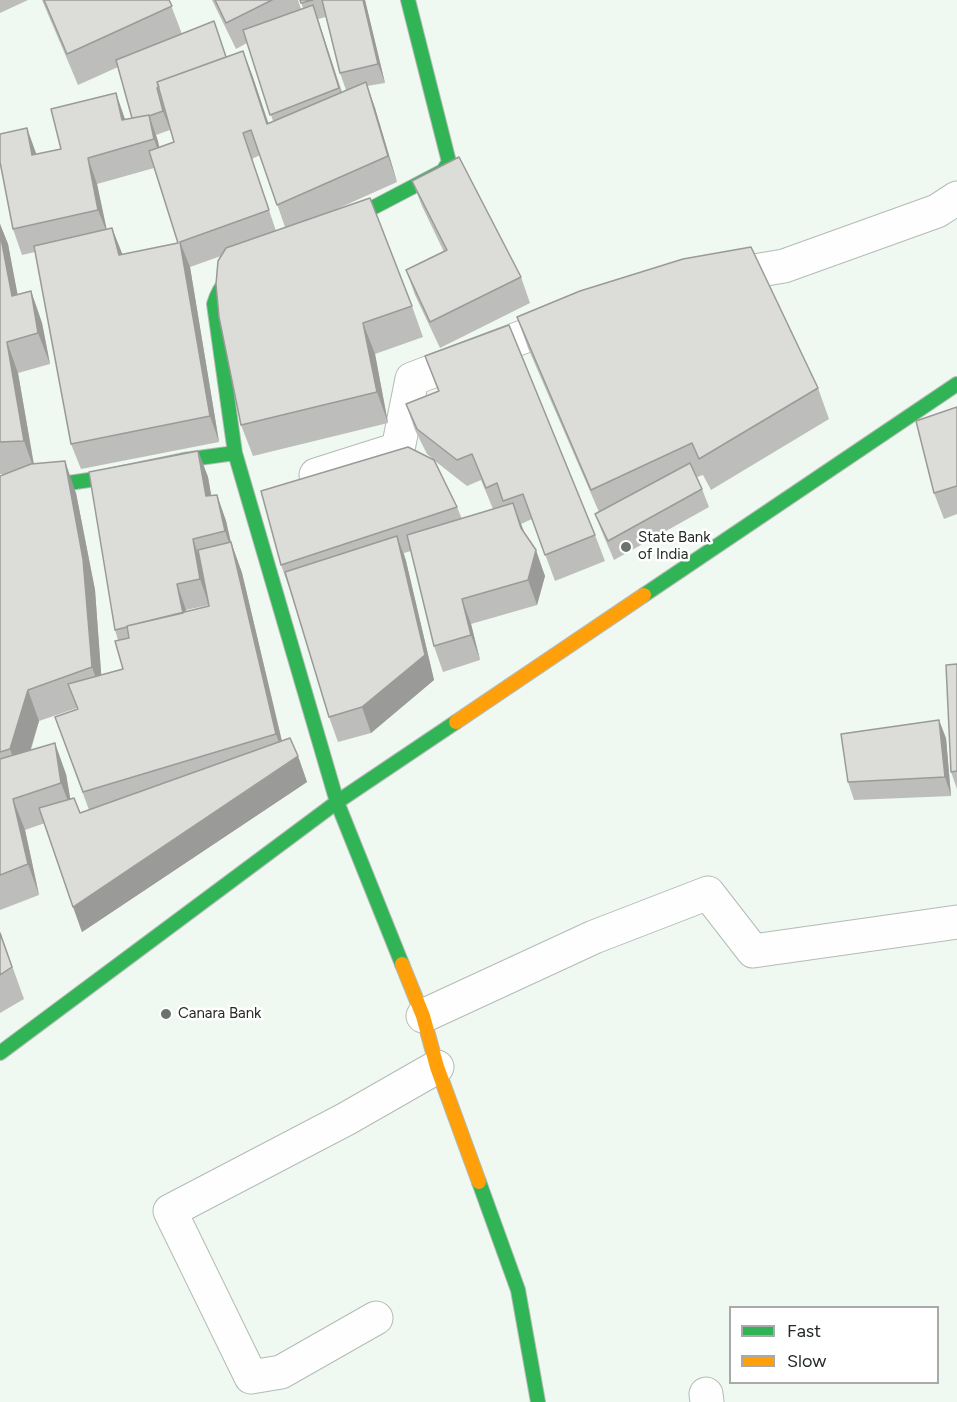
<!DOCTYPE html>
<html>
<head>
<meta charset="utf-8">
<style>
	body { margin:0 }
	#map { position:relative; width:957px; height:1402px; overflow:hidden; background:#eff8f1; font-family:Figtree,sans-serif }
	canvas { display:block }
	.legend { position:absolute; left:729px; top:1306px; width:210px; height:78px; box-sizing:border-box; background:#fff; border:2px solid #a8aaa9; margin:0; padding:8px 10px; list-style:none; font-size:18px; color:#252b27 }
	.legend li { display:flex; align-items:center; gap:12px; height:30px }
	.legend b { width:30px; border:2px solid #a8aaa9 }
</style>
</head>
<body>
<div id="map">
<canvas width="957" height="1402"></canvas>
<ul class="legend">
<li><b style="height:8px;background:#30b455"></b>Fast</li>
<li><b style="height:8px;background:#ff9f0a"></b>Slow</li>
</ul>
</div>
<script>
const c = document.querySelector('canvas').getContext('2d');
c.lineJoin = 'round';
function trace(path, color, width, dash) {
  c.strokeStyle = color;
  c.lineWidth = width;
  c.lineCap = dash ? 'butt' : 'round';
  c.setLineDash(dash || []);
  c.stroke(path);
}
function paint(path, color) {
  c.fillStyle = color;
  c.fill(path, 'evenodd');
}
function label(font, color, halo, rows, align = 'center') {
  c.font = font + ' Figtree,sans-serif';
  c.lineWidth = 5;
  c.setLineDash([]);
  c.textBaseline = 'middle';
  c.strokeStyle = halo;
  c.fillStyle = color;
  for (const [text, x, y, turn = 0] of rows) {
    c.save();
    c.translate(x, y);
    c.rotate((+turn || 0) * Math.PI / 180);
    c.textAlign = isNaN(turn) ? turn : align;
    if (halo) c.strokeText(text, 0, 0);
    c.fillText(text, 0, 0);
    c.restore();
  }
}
const street = new Path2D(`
	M718,277l66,-11 153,-55 20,-13
	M316,475l82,-26 14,-70 153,-58
	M423,1016l171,-79 114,-44 45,58 204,-29
	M376,1318l-95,54 -30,5 -81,-166 176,-92 91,-52
	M706,1394l1,8`);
const fast = new Path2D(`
	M334,228l109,-57 6,-9 -41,-162
	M235,453l102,349 65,162
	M0,493l89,-13 95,-20 51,-7 -21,-149c6,-20 16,-29 35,-37
	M644,595l313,-211
	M0,1053l337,-251 119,-80
	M479,1182l39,108 20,112`);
const slow = new Path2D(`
	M456,722l188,-127
	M402,964l21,52 14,51 42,115`);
trace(street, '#b4bbb6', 35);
trace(fast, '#b4bbb6', 16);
trace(slow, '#b4bbb6', 16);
trace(street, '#fdfefd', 33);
trace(fast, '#30b455', 14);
trace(slow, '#ff9f0a', 14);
paint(new Path2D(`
	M0,0h28l-28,13z
	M42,0h127l13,34 32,-13 12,36 17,-6 25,72 5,-2 -26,-78 -11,6 -24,-49h86l3,9 2,-1 -3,-8h65l20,83 -18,3 8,22 22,74 -69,31 84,93 11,31 -48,17 13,69 -135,33 -12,-31 -20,-169 -31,11 29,175 -138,27 -10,-25 -36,-192 -13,3 -9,-26 24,-75 24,-5 64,-29 7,-2 -14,-51 -40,18zM326,17l14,56 6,17 -4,2 -24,-73zM163,106l11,36 -15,5 -3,-12 14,-5zM260,155l25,72 -9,4 -24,-72zM154,168l24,75 -56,12 -16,-26 -9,-45z
	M412,181l109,96 9,26 -90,45 -25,-53 -9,-25 38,-18 -22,-46z
	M0,224l8,20 9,51 14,-4 11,32 8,41 -32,9 16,91 42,29 19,97 6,85 22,-6 -5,-29 -3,-10 83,-179 10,26 3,19 6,-1 9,26 5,21 11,31 40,168 16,15 9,26 -225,150 -37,-109 -20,7 14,65 -39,15v-434l5,-2h-5zM209,605v1l-23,6v-2zM77,708l1,1 -23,8 34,93 -9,3 -10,-14 -4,-25 -35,-24 8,-29z
	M517,317l301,71 11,31 -118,71 -8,-15 -6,2 5,12 7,18 -95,53 -12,-28 -7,-18 4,-2 -71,-164z
	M425,356l170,179 10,26 -50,20 -23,-62 -11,5 3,9 21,43 -8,29 -66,19 9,36 -37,12 -9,-26 -23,-95 -7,2 2,8 28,119 -63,53 -33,9 -9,-25 -39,-127 -9,-25 151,-107 -5,-4 -12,-24 -9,-26 32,-13zM435,461l32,25 14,-6 12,29 -31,10 -5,-12z
	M957,407v107l-13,5 -10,-26z
	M957,664v125l-6,-17z
	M946,738l5,58 -97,4 -6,-18z
	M0,932l24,67 -24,14z`), '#bdbdbb');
paint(new Path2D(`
	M363,0h2l20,83 -7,-19z
	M313,5l6,18 27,84 -7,-19z
	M243,51l10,26 24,72 -10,-25z
	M366,82l9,26 22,74 -9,-26z
	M157,88l6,18 7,24 -7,-19z
	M116,93l9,26 6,27 -9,-26z
	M149,115l9,26 5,24 -9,-26z
	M27,128l9,25 6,28 -10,-26z
	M88,158l9,26 11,51 -10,-25z
	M0,224l8,20 16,84 -12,-32 -12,-63z
	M112,228l10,25 6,28 -9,-26z
	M180,242l10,25 29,175 -9,-26z
	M31,291l11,32 8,41 -12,-31z
	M363,323l12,31 13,69 -11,-31z
	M7,342l11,31 17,99 -11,-31z
	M198,451l10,26 8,45 -10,-26z
	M65,461l11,32 19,97 8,108 -11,-31z
	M217,495l9,26 8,36 -9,-26z
	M513,503l10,26 7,24 -9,-25z
	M397,536l9,25 28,119 -63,53 -9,-26z
	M193,539l9,26 7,40 -9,-26z
	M231,542l11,31 45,190 11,-7 9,26 -225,150 -9,-25 214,-143 -11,-30z
	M536,550l9,26 -8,29 -9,-25z
	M177,584l9,26 6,30 -9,-25z
	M462,599l9,25 9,36 -9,-25z
	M28,690l11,31 -18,59 -11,-31z
	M939,720l7,18 5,58 -6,-19z
	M55,743l11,31 7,40 -12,-31z
	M13,799l12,31 14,65 -11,-31z`), '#9a9a98');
const building = new Path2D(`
	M44,0h125l3,6 -105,48z
	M215,0h57l-46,23z
	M300,0h13l-12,3z
	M322,0h41l15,64 -38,9z
	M313,5l26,83 -69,27 -27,-85z
	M214,21l12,36 -69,25 2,5 -2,1 6,23 -14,5v-1l-17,3 -16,-58z
	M243,51l24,73 99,-42 22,74 -111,49 -26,-75 -8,3 26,77 -89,32 30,174 -139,28 -37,-198 78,-18 7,27 59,-12 -29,-92 25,-9 -17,-60z
	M116,93l6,27 27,-5 5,24 -66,19 10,52 -85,19 -13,-67v-28l27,-6 5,27 29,-6 -10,-40z
	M459,157l62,120 -91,45 -24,-52 41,-20 -35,-69z
	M370,198l42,108 -49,17 14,69 -136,33 -22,-108 -3,-33 2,-23 8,-13z
	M0,233l12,63 19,-5 7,42 -31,9 17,99 -24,1z
	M751,247l67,141 -119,71 -7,-16 -101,47 -74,-173 63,-26 103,-32z
	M509,325l86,210 -50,20 -22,-61 -20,7 -6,-18 -11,5 -14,-34 -15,6 -40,-31 -11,-25 33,-13 -14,-35z
	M957,407v79l-23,7 -18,-72z
	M408,447l26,13 23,47 -176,58 -20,-74z
	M198,451l8,45 11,-1 8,36 -32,8 7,40 -23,5 6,29 -56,13v1l-12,3 -26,-158z
	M65,461l18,98 9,108 -64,23 -18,59 -10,3v-276l31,-12z
	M690,463l12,26 -94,52 -13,-27z
	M513,503l8,25 15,22 -8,30 -66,19 9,36 -37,11 -27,-111z
	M397,536l28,119 -63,52 -33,10 -44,-145z
	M231,542l45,192 -193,58 -28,-75 23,-8 -10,-25 55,-15 -8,-28 14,-3 -2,-12 82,-20 -11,-56z
	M957,664v107l-6,1 -5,-107z
	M939,720l6,57 -97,5 -7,-48z
	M290,738l8,18 -225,151 -34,-99 35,-10 6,15z
	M55,743l6,40 -48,16 15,65 -28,11v-116z
	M0,933l12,34 -12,8z`);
paint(building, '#dcdcd9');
trace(building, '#9a9a98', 1.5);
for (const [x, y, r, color] of [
	[626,547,6,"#6c736e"],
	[166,1014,6,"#6c736e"]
]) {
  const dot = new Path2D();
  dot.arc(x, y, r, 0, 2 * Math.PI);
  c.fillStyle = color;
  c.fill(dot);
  trace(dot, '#fff', 2);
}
label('15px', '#252b27', '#fff', [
	["State Bank",638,538],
	["of India",638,555],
	["Canara Bank",178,1014]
], 'left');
</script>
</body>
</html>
